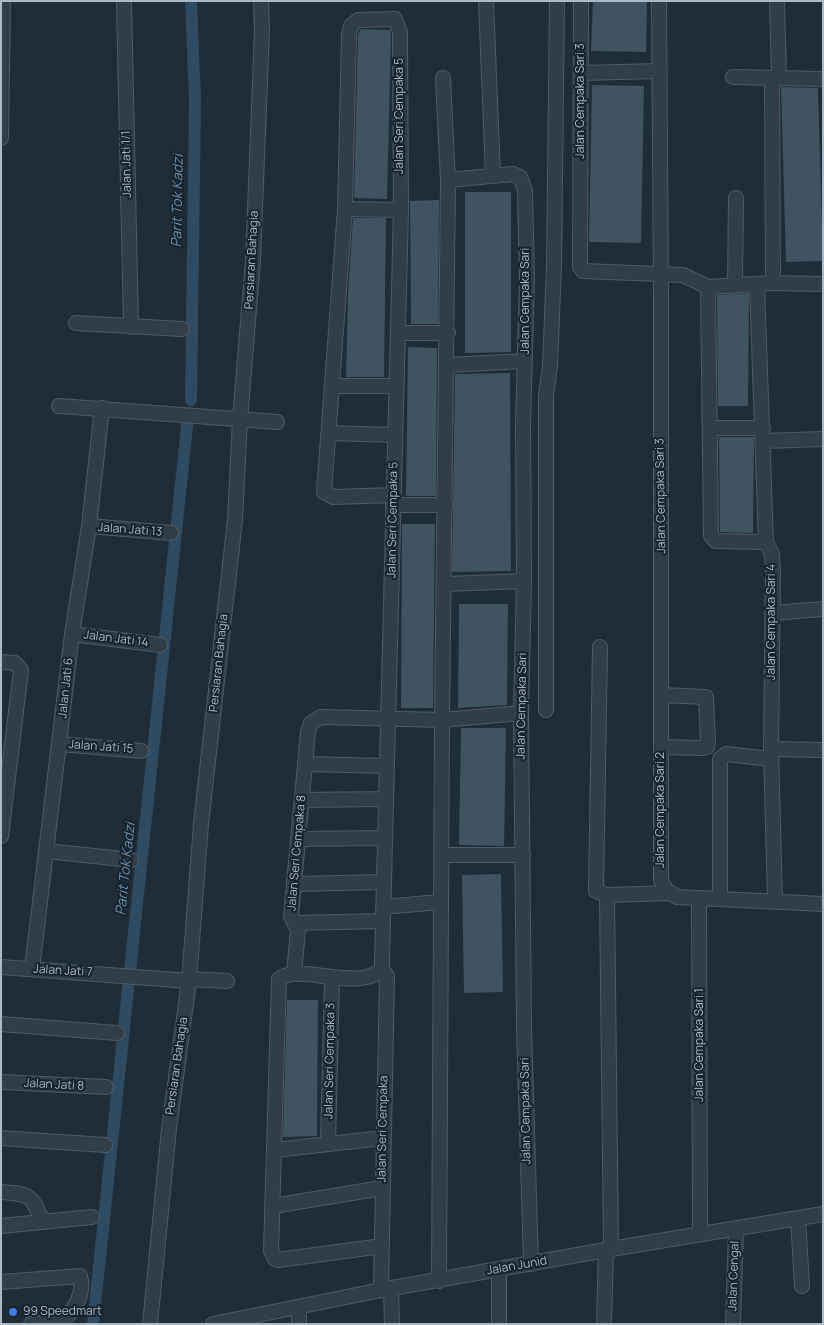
<!DOCTYPE html>
<html>
<head>
<meta charset="utf-8">
<style>
	body { margin:0 }
	#map { position:relative; width:824px; height:1325px; overflow:hidden; background:#1e2d38; font-family:Manrope,sans-serif }
	canvas { display:block }
	.frame { position:absolute; inset:0; border:2px solid #abb9c6; pointer-events:none }
</style>
</head>
<body>
<div id="map">
<canvas width="824" height="1325"></canvas>
<div class="frame"></div>
</div>
<script>
const c = document.querySelector('canvas').getContext('2d');
c.lineJoin = 'round';
function trace(path, color, width, dash) {
  c.strokeStyle = color;
  c.lineWidth = width;
  c.lineCap = dash ? 'butt' : 'round';
  c.setLineDash(dash || []);
  c.stroke(path);
}
function paint(path, color) {
  c.fillStyle = color;
  c.fill(path, 'evenodd');
}
function label(font, color, halo, rows, align = 'center') {
  c.font = font + ' Manrope,sans-serif';
  c.lineWidth = 4;
  c.setLineDash([]);
  c.textBaseline = 'middle';
  c.strokeStyle = halo;
  c.fillStyle = color;
  for (const [text, x, y, turn = 0] of rows) {
    c.save();
    c.translate(x, y);
    c.rotate((+turn || 0) * Math.PI / 180);
    c.textAlign = isNaN(turn) ? turn : align;
    if (halo) c.strokeText(text, 0, 0);
    c.fillText(text, 0, 0);
    c.restore();
  }
}
trace(new Path2D(`
	M191,400l4,-300 -4,-99
	M93,1324l95,-907`), '#2f4b61', 12);
paint(new Path2D(`
	M593,1h54l-1,51 -55,-1z
	M361,29l29,1 1,4 -4,165 -33,-1 4,-163z
	M592,85l52,1 -3,157 -52,-1z
	M781,87l37,1 5,173 -37,1z
	M465,192h46v160l-46,1z
	M439,200l-1,124h-27l-1,-123z
	M353,218h33l-2,159h-38l2,-83z
	M749,293l-1,113h-30l-1,-111z
	M408,347l29,1 -1,148h-30z
	M510,373l1,198 -59,1 3,-198z
	M719,437h35l-1,96 -33,-1z
	M402,524h33l-2,184h-32z
	M459,604h49l-1,101 -49,3z
	M461,728h45l-2,118 -45,-1z
	M501,874l2,118 -39,1 -2,-118z
	M287,1000h31l-1,136 -34,1z`), '#405360');
const minor = new Path2D(`
	M124,1l7,326
	M486,1l7,175
	M581,1l-1,266 3,4 100,4 25,12 65,-4 50,1
	M659,1l2,294v585l5,10 11,7 146,7
	M777,1l2,77
	M581,73l78,-2
	M733,77l90,2
	M772,78l1,205
	M1,138l2,-137
	M448,180l65,-6 7,3 5,13 2,89 -4,146 1,156 -3,132 3,314 7,237
	M345,209l56,1
	M757,285l9,257 6,12 1,18 -2,177 4,152
	M735,286l1,-88
	M708,287l3,249 5,5 50,1
	M76,323l106,6
	M398,333h50
	M447,365l78,-4
	M332,386h64
	M59,406l218,16
	M710,428h53
	M329,433l66,2
	M764,441l59,-2
	M393,505h53
	M89,526l82,7
	M445,584l79,-3
	M772,613l51,-4
	M72,634l88,11
	M600,647l-4,244 11,4 64,-2
	M1,662l14,1 6,7 -20,166
	M546,710v-314l4,-30 4,-100 3,-265
	M60,744l81,7
	M662,747l42,1 3,-1 1,-4 -2,-46 -44,-2
	M771,749l52,1
	M305,764l82,2
	M302,800l84,-1
	M298,839l87,-1
	M47,851l84,9
	M441,855h82
	M294,884l90,-2
	M607,895l4,354
	M699,898l1,335
	M720,898v-139l6,-5 45,5
	M383,907l57,-5
	M294,923l89,-2
	M1,967l188,14
	M32,969l40,-335 17,-108 13,-118
	M294,973l4,-43 -7,-14 17,-184 3,-9 10,-6 121,3 79,-7
	M189,979l38,2
	M1,1024l116,9
	M1,1082l105,5
	M1,1138l104,7
	M328,1143l4,-165
	M274,1150l109,-12
	M1,1192c30,2 30,3 42,30
	M273,1206l109,-18
	M798,1218l4,68
	M1,1226l91,-9
	M382,1246l-104,14 -3,-1 -4,-8 8,-272c19,-17 79,14 103,-10v-9l19,-750 -1,-178 -5,-13 -37,1 -7,6 -2,9 -4,174 -21,283 9,5 61,-2
	M439,1281l3,-561 6,-540 -5,-102
	M1,1282l79,-6c5,18 -5,32 -17,45l-32,3
	M391,1289l1,35
	M381,1290l6,-314 -5,-7
	M150,1324l19,-195 20,-148 12,-157 34,-304 5,-100 13,-160 9,-230 -1,-29
	M213,1324l168,-34 230,-41 212,-35
	M299,1324v-17
	M499,1324v-55
	M604,1324l2,-74
	M733,1324l3,-96`);
trace(minor, '#4f5c67', 16);
trace(minor, '#313e48', 14);
for (const [x, y, r, color] of [
	[13,1312,5,"#3f7fe0"]
]) {
  const dot = new Path2D();
  dot.arc(x, y, r, 0, 2 * Math.PI);
  c.fillStyle = color;
  c.fill(dot);
  trace(dot, '#17232c', 2);
}
label('12px', '#abb9c6', '#17232c', [
	["Jalan Cempaka Sari 3",581,101,-90],
	["Jalan Seri Cempaka 5",400,116,-90],
	["Jalan Jati 1/1",127,164,-91],
	["Persiaran Bahagia",252,260,-87],
	["Jalan Cempaka Sari",526,301,-90],
	["Jalan Cempaka Sari 3",661,496,-91],
	["Jalan Seri Cempaka 5",393,520,-89],
	["Jalan Jati 13",130,530,4],
	["Jalan Cempaka Sari 4",772,622,-90],
	["Jalan Jati 14",116,639,7],
	["Persiaran Bahagia",219,663,-84],
	["Jalan Jati 6",66,688,-84],
	["Jalan Cempaka Sari",522,706,-89],
	["Jalan Jati 15",101,747,4],
	["Jalan Cempaka Sari 2",661,810,-90],
	["Jalan Seri Cempaka 8",297,853,-85],
	["Jalan Jati 7",63,971,3],
	["Jalan Cempaka Sari 1",700,1045,-90],
	["Jalan Seri Cempaka 3",330,1061,-89],
	["Persiaran Bahagia",177,1066,-82],
	["Jalan Jati 8",54,1085,3],
	["Jalan Cempaka Sari",526,1111,-91],
	["Jalan Seri Cempaka",383,1129,-89],
	["Jalan Junid",517,1266,-10],
	["Jalan Cengal",734,1276,-88]
]);
label('12px', '#abb9c6', '#17232c', [
	["99 Speedmart",23,1312]
], 'left');
label('italic 14px', '#6890ac', '#17232c', [
	["Parit Tok Kadzi",178,201,-89],
	["Parit Tok Kadzi",126,869,-84]
]);
</script>
</body>
</html>
